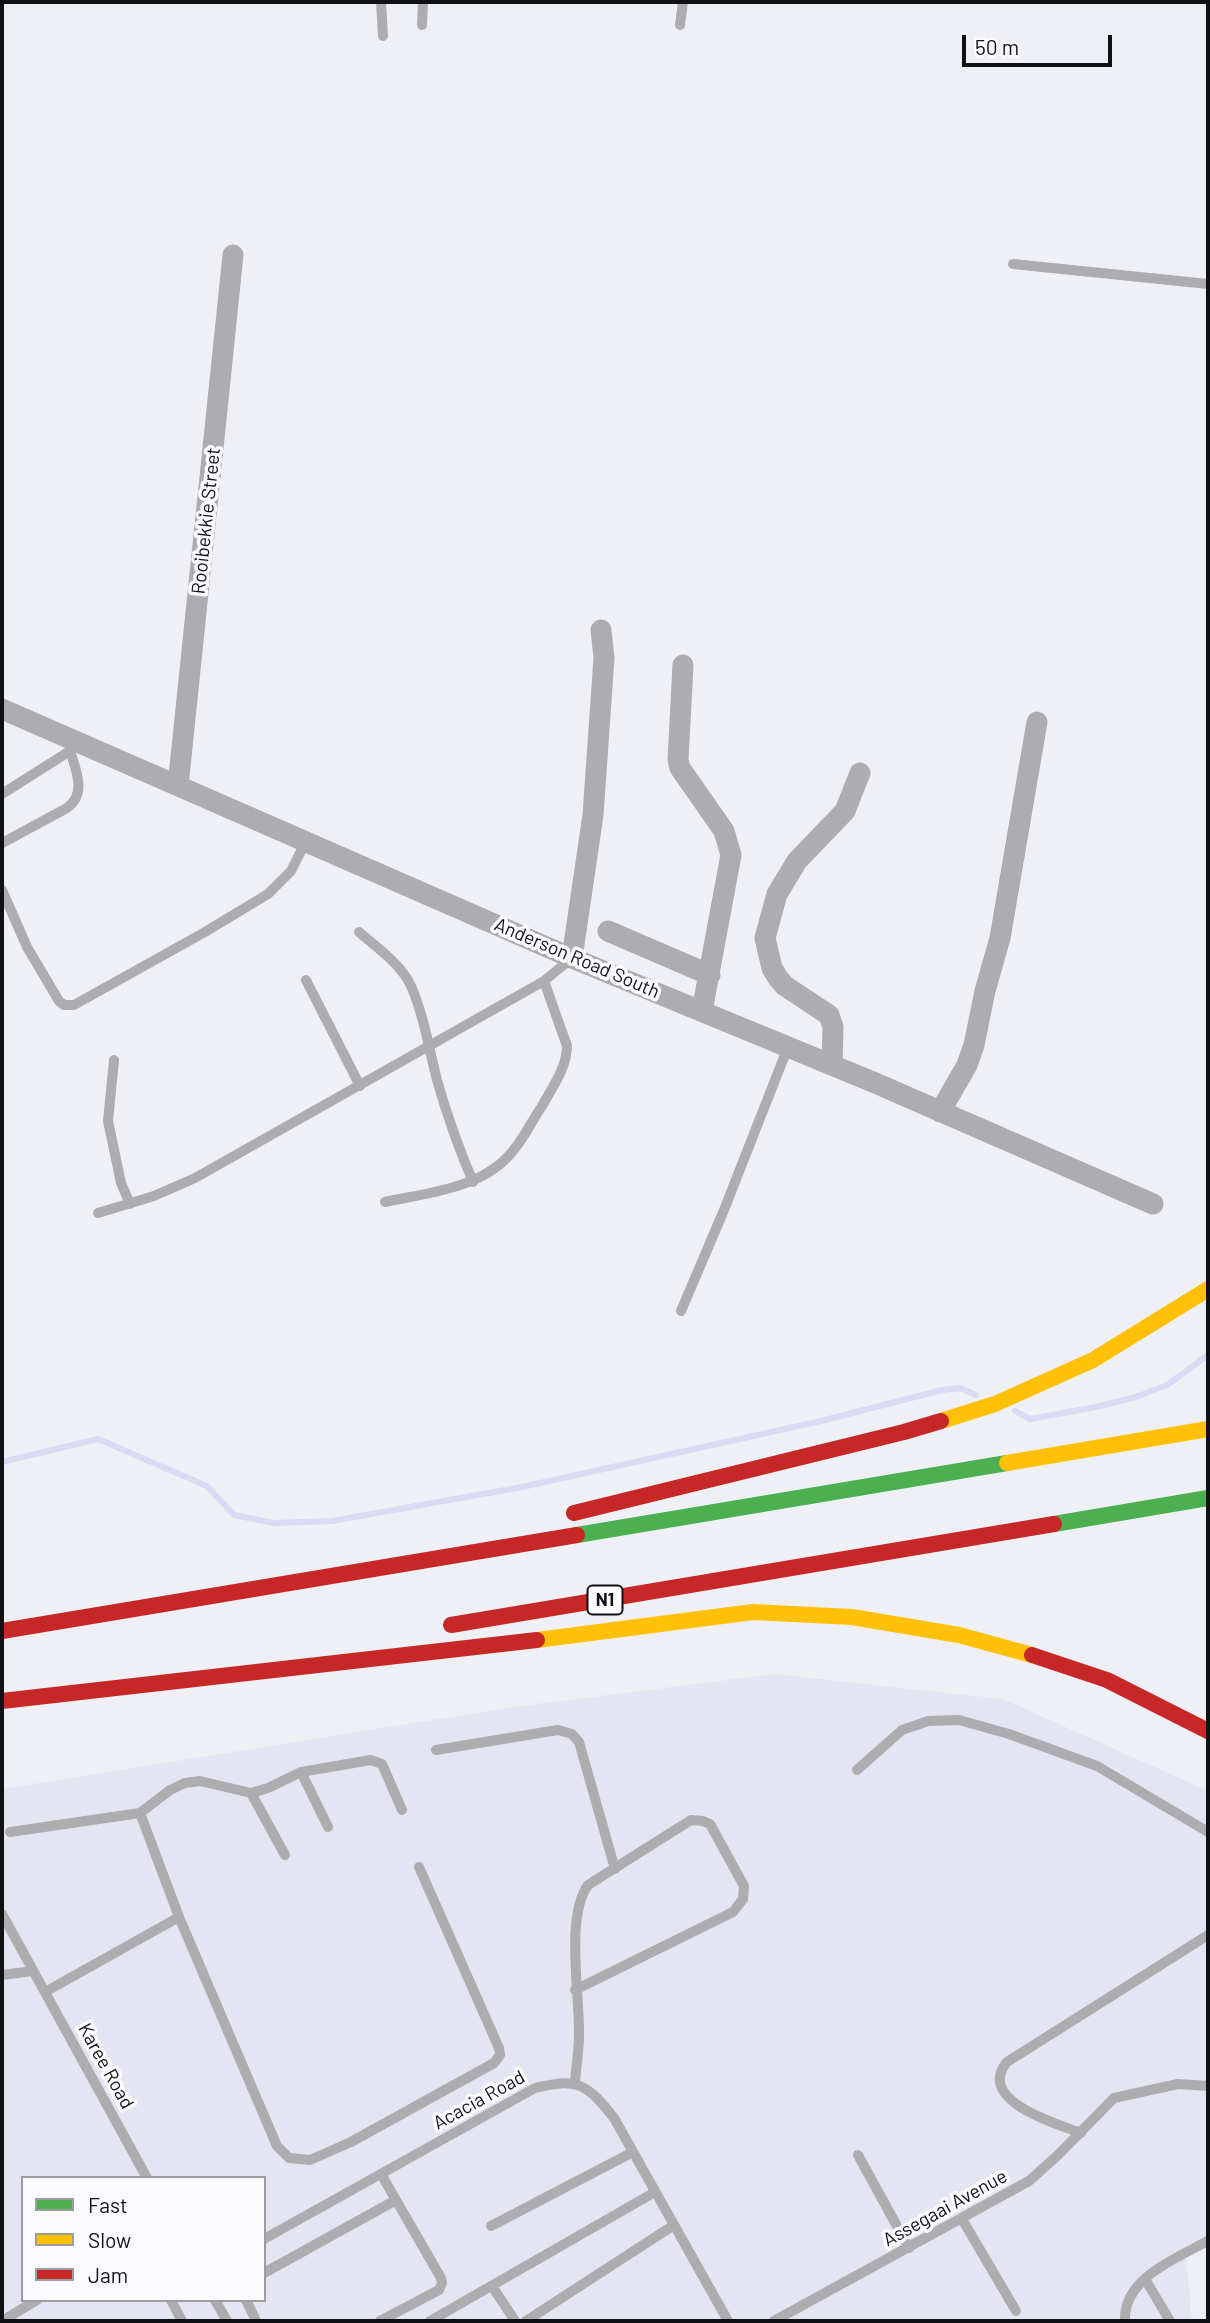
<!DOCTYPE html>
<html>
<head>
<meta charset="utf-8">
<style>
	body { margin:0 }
	#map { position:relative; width:1210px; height:2323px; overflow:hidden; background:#eff0f6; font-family:Barlow,sans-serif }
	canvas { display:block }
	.frame { position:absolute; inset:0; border:4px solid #101115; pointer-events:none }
	.legend { position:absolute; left:21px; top:2176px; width:245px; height:126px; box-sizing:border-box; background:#fbfbfd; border:2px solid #9d9da0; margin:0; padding:9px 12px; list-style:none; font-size:21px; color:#101115 }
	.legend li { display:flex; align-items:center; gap:14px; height:35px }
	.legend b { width:35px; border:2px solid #9d9da0 }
	.scale { position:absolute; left:962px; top:35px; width:150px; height:32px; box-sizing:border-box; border:4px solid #101115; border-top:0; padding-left:9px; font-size:21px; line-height:24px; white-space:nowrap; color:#101115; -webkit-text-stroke:5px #fbfbfd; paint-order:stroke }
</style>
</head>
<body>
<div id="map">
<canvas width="1210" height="2323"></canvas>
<div class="frame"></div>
<ul class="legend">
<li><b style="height:9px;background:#4caf50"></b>Fast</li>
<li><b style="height:9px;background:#ffc107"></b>Slow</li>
<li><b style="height:9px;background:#c62828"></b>Jam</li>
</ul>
<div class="scale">50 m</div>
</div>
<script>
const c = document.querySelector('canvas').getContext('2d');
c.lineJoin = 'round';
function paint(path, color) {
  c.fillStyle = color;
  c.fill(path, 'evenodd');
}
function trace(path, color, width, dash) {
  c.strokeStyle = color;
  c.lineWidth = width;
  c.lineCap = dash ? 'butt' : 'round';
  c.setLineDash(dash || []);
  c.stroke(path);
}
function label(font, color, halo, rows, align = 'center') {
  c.font = font + ' Barlow,sans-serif';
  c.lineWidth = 7;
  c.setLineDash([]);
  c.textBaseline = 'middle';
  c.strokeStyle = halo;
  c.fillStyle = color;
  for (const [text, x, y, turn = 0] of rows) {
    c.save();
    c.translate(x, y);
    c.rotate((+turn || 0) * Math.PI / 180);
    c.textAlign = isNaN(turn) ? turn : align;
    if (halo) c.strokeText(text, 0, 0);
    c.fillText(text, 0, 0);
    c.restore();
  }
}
paint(new Path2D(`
	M775,1674l228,25 205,92v451l-22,13 6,66h-1190v-532l511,-82zM23,2178h241v122h-241z`), '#e4e5f2');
trace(new Path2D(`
	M1015,1411l15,8 66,-12 40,-10 31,-12 41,-30
	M2,1462l96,-23 109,47 27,29 40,8 58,-2 190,-34 299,-66 121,-31 18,-2 16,7`), '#dadbf4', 6);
trace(new Path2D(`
	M381,2l2,34
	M422,25l1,-23
	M680,25l3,-23
	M1013,264l195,20
	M2,794l71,-45
	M2,843l65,-35c20,-14 9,-38 3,-57
	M2,890l25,57 32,54 5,4h10l131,-73 63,-38 23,-23 15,-30
	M359,932c17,15 42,32 52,54 13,30 18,63 26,94 10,35 22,69 36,102
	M306,980l54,106
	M114,1060l-6,61 13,62 9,21
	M385,1202c45,-10 101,-13 131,-55 10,-13 17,-28 26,-41 10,-18 25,-39 25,-60l-23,-65
	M98,1213l56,-17 41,-18 349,-197 28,-23
	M681,1311l43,-101 64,-163
	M436,1750l122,-20 14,4 7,8 36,127
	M857,1770l45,-40 26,-9 31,-1 50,14 88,32 111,66
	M301,1772l27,55
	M251,1793l34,62
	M140,1813l39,104 98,229 12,12 21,2 41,-18 143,-79 6,-8 -1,-7 -80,-181
	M10,1832l130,-19 30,-23 15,-7 15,-2 51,12 17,-5 33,-16 70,-12 11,4 20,46
	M2,1914l145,264
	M2,1975l31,-4
	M45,1992l134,-75
	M575,2083c1,-16 4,-32 4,-48 1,-39 -14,-118 9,-150l103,-65 12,1 7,3 34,62 -1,13 -10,13 -158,78
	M1081,2133c-23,-9 -106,-32 -74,-71l201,-127
	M858,2155l51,93
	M962,2219l54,92
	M491,2226l142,-74
	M264,2239l271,-151c43,-11 53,-3 79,30l114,203
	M264,2273l132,-73
	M1145,2279l25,42
	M492,2286l23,35
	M171,2300l11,21
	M215,2300l12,21
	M246,2300l10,21
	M2,2321l35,-21
	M380,2321l59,-31 3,-7 -1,-5 -60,-104
	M430,2321l225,-129
	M526,2321l148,-96
	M774,2321l255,-140 29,-26 56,-57 64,-14 30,2
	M1125,2321c-2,-43 52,-63 83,-80`), '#adadaf', 10);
trace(new Path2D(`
	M683,665l-5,95 2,8 44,63 7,24 -29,156
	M2,709l570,249 301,124 280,122
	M178,786l55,-531
	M608,931l102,44
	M572,958l21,-143 11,-157 -3,-28
	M832,1065l1,-38 -4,-12 -44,-29 -7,-8 -6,-10 -7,-30 12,-44 20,-33 48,-50 15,-38
	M940,1112l27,-47 7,-20 11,-54 15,-53 37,-216`), '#adadaf', 21);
trace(new Path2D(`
	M1054,1524l154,-26
	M577,1535l430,-72`), '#4caf50', 16);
trace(new Path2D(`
	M941,1421l54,-17 98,-44 115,-71
	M1007,1463l201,-34
	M537,1640l216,-28 99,5 107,18 73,20`), '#ffc107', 16);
trace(new Path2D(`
	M574,1513l330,-81 37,-11
	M451,1625l603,-101
	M2,1631l575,-96
	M1032,1655l75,25 101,51
	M2,1701l535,-61`), '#c62828', 16);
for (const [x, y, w] of [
	[605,1600,35]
]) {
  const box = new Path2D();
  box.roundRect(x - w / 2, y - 14.5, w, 29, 5);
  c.fillStyle = '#fbfbfd';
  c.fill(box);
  trace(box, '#101115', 2);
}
label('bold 18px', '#101115', null, [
	["N1",605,1600]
]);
label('19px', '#101115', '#fbfbfd', [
	["Rooibekkie Street",206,521,-84],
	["Anderson Road South",577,958,23],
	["Karee Road",106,2066,61],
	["Acacia Road",479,2100,-29],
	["Assegaai Avenue",945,2208,-29]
]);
</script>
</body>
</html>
